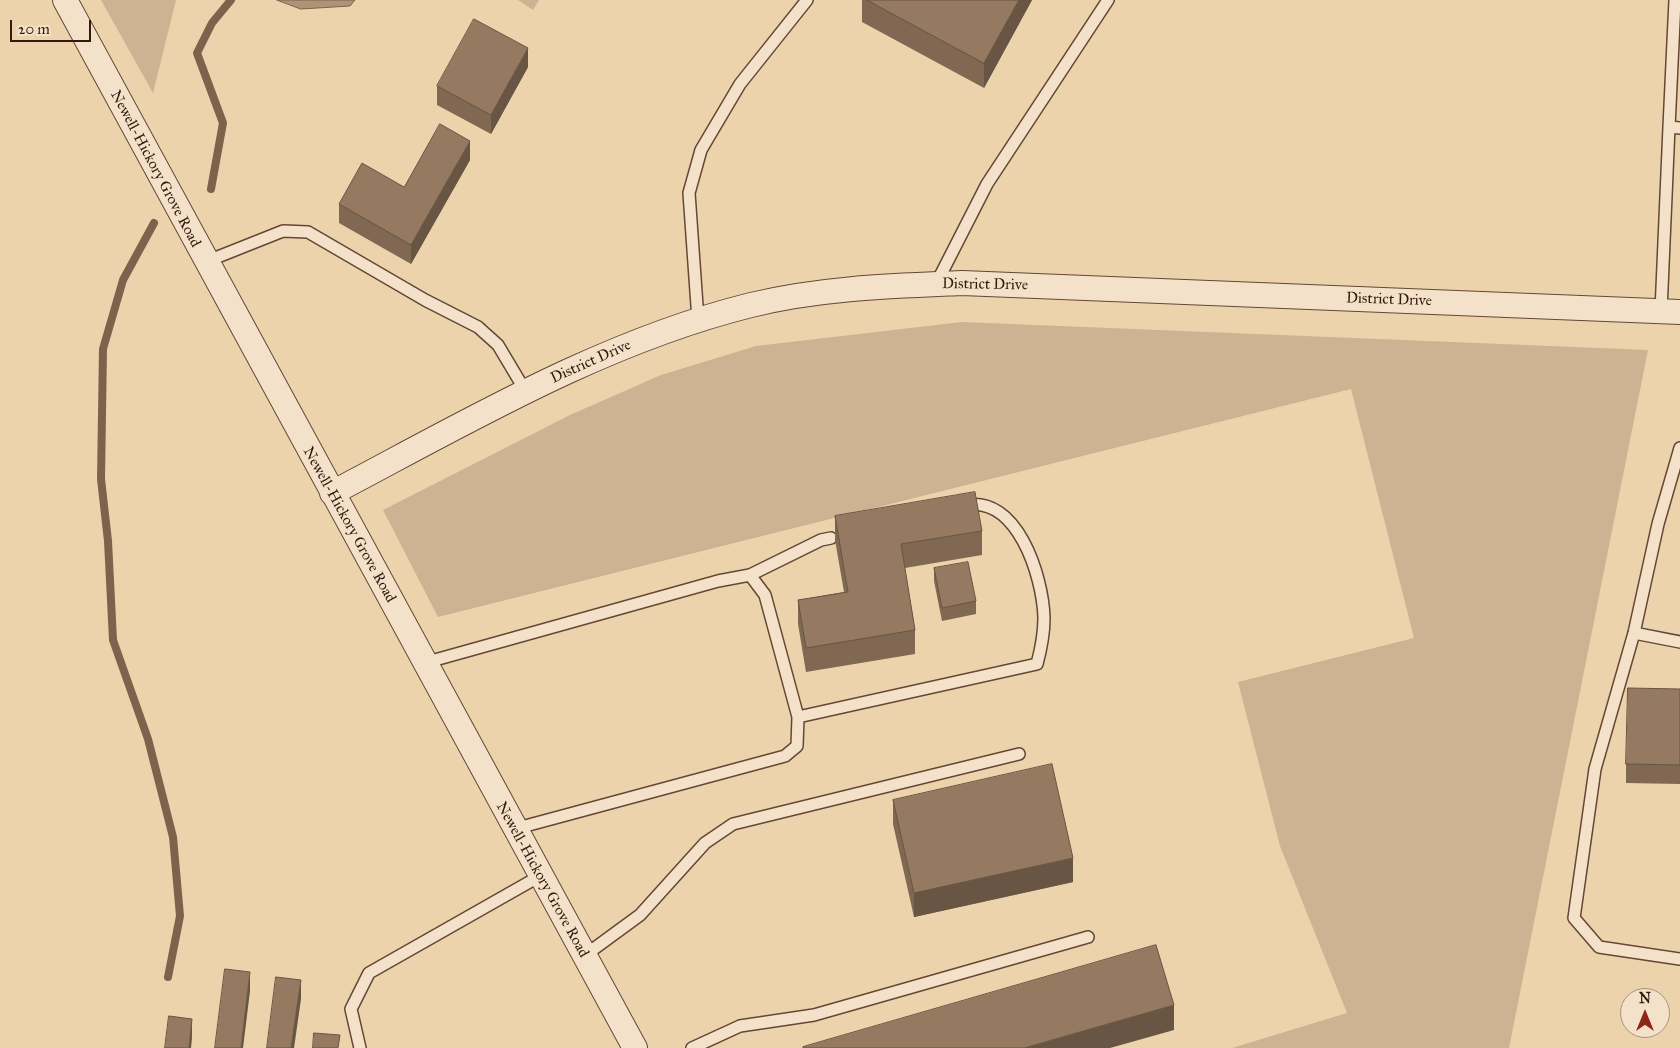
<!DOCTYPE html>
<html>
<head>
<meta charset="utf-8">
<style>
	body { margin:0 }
	#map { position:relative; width:1680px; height:1048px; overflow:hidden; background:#ecd3ac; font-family:"IM FELL Great Primer",serif }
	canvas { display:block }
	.north { position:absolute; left:1620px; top:988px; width:50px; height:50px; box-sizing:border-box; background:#f3e2c9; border:1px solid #a7917e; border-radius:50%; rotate:0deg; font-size:14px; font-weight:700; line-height:20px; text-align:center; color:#36180e }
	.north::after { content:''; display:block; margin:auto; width:18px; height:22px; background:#8f2418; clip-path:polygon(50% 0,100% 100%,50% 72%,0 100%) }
	.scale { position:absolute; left:10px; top:20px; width:81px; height:22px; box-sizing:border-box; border:2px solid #36180e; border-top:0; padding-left:6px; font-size:15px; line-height:18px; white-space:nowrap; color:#36180e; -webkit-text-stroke:4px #f3e2c9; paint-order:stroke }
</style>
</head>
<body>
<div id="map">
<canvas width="1680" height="1048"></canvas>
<div class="north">N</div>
<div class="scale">20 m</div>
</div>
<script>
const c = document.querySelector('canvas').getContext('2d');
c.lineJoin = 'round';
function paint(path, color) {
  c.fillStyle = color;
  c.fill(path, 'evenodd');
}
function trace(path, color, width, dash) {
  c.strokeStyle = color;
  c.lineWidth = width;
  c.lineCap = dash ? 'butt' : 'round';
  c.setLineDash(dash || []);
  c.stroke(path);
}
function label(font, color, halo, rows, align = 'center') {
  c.font = font + ' "IM FELL Great Primer",serif';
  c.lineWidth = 4;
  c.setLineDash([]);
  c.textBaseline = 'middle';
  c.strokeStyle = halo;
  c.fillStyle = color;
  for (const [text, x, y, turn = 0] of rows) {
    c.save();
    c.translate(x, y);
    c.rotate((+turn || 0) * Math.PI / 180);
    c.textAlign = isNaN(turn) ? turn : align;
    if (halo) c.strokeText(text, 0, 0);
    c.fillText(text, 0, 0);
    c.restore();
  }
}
paint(new Path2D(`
	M101,0h75l-23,93z
	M518,0h21l-6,10z
	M962,322l686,28 -139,698h-277l115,-35 -67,-167 -42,-164 176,-44 -63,-249 -913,228 -55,-107 187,-95 91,-40 95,-29z`), '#cdb391');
const water = new Path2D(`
	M277,0h78l-5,6 -49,3z`);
paint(water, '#ae9376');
trace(water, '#7e624c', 1);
trace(new Path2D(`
	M211,189l12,-66 -26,-70 15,-30 19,-23
	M154,223l-31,57 -20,69 -2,130 7,62 5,99 35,99 25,98 7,79 -12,61`), '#7e624c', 8);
const service = new Path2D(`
	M1669,127l6,-127
	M205,262l78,-31 25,1 117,68 53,27 20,18 28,47
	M936,284l51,-100 121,-184
	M1661,311l8,-184 11,1
	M698,320l-9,-127 12,-43 39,-66 67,-84
	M1680,448l-22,76 -24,109 -39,136 -21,149 25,29 81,12
	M750,575l71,-35 10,-2
	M1634,633l46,9
	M424,663l294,-82 32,-6 15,20 33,122 -1,29 -12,10 -271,73
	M798,717l239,-53c4,-15 7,-30 7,-46 -1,-41 -27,-126 -81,-112
	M584,956l56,-41 65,-72 28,-19 286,-70
	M360,1048l-9,-39 18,-36 171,-97
	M692,1048l48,-22 74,-11 274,-78`);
const minor = new Path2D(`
	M65,0l570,1048
	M332,493c135,-71 270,-151 419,-188 69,-17 140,-19 211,-22l718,29`);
trace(service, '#644736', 14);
trace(minor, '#644736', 26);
trace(service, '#f3e2c9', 11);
trace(minor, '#f3e2c9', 24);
paint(new Path2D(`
	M862,0h170l-48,88 -122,-66z
	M528,67l-37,67 -54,-29v-19z
	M470,160l-59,104 -72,-41v-19l65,-17z
	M835,516l147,15v24l-77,13 10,62v24l-109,18 -8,-48v-24l46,-8 -9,-52z
	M934,568l42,33v13l-34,7 -8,-40z
	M1680,689v95l-54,-1v-19z
	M893,800l180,82 -159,35 -21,-93z`), '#806853');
paint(new Path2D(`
	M1019,0h13l-48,88v-25z
	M528,48v19l-37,67v-19z
	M470,141v19l-59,104v-19z
	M1073,858v24l-159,35v-24z
	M250,972v19l-7,57h-2z
	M301,980v19l-7,49h-3z
	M1174,1005v25l-64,18h-86z
	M192,1019v19l-1,10h-2z`), '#685543');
const building = new Path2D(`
	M867,0h152l-35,63z
	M474,19l54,29 -37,67 -54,-29z
	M440,124l30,17 -59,104 -72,-41 23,-41 42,24z
	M975,492l7,39 -81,13 14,86 -109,18 -8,-48 50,-8 -13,-76z
	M968,562l8,39 -34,7 -8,-40z
	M1628,688l52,1v76l-54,-1z
	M1052,764l21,94 -159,35 -21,-93z
	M1156,945l18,60 -150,43h-221v-1z
	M225,969l25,3 -9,76h-26z
	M276,977l25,3 -10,68h-24z
	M169,1016l23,3 -3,29h-24z
	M314,1033l26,2 -2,13h-25z`);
paint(building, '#957960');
trace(building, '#685543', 1);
label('15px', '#36180e', '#f3e2c9', [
	["Newell-Hickory Grove Road",155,169,62],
	["District Drive",985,285,1],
	["District Drive",1389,300,2],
	["District Drive",591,362,-24],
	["Newell-Hickory Grove Road",349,525,61],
	["Newell-Hickory Grove Road",542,880,61]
]);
</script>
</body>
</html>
